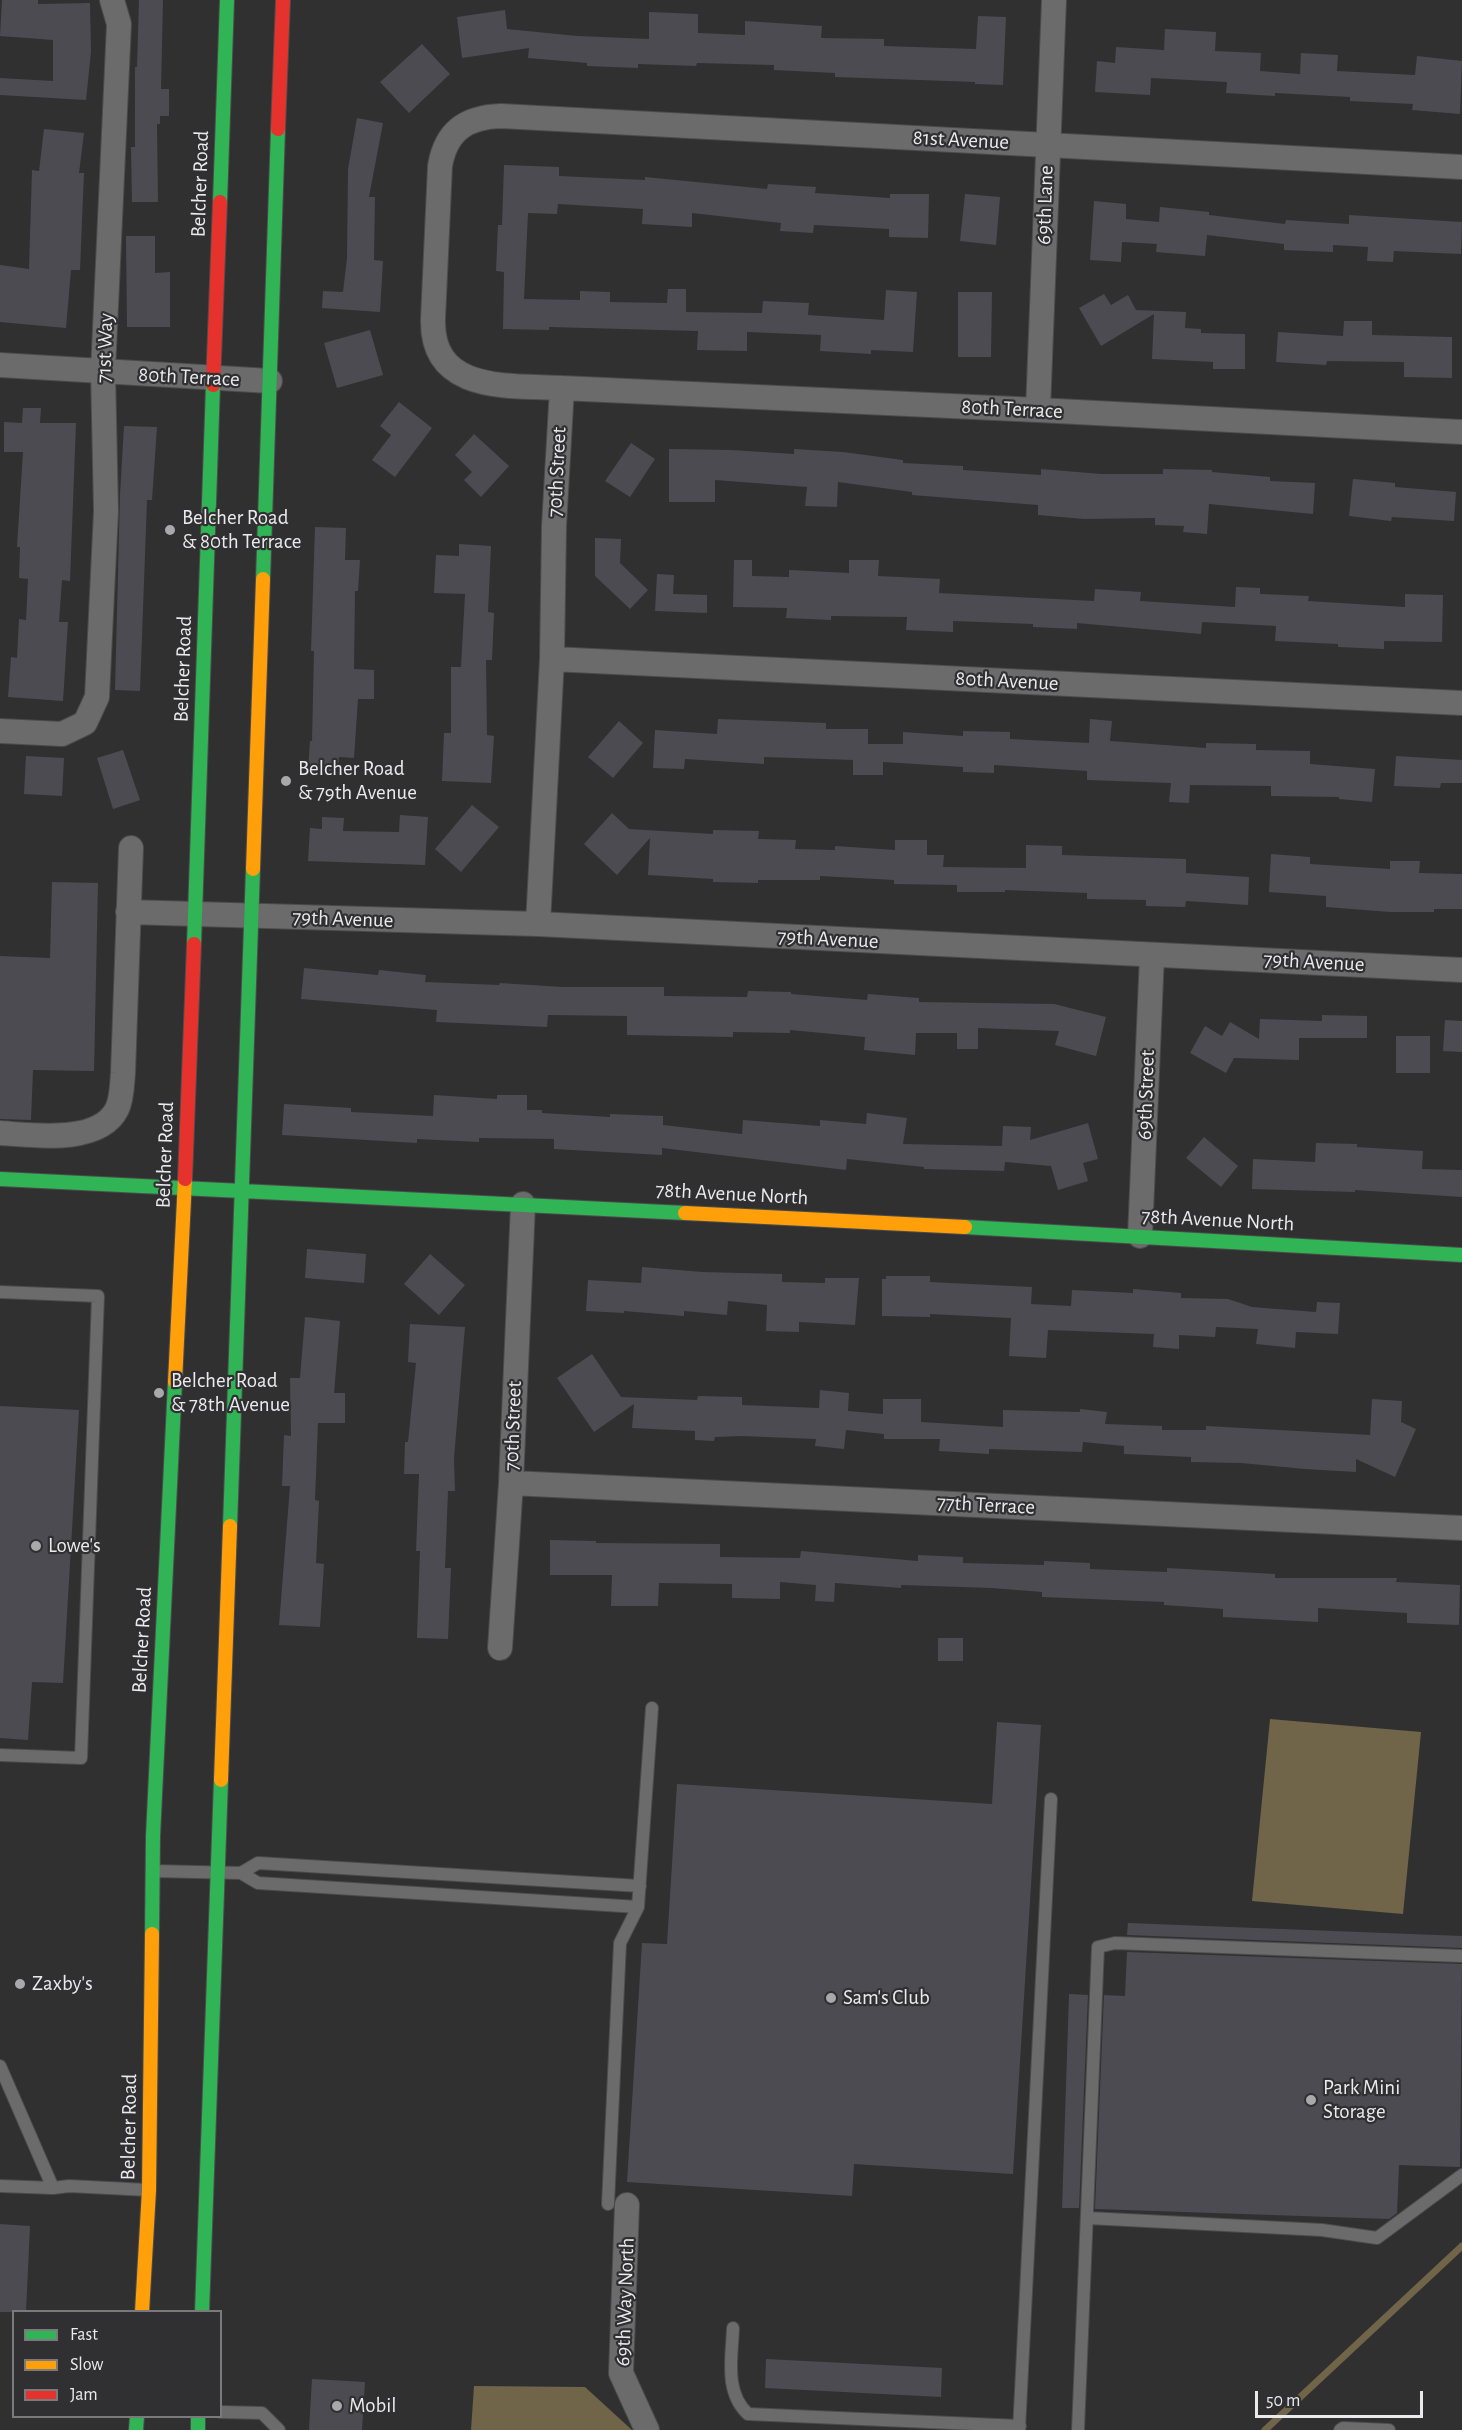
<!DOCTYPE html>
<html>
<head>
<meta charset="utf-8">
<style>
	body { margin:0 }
	#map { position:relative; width:1462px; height:2430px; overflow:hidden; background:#303031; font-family:"Alegreya Sans",sans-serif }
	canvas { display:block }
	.legend { position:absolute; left:12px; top:2310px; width:210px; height:108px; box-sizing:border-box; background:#302f32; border:2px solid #7a797c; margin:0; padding:8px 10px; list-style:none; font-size:18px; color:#eae9eb }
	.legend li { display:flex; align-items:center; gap:12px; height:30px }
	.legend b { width:30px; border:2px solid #7a797c }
	.scale { position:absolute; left:1255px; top:2391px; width:168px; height:27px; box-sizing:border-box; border:3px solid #eae9eb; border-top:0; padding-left:8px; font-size:18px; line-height:21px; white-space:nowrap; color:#eae9eb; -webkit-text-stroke:4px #302f32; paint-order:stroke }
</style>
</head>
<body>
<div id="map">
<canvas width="1462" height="2430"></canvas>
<ul class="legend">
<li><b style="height:8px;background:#30b455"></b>Fast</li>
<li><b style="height:8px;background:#ff9f0a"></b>Slow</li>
<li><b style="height:8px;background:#e5322d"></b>Jam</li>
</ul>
<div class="scale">50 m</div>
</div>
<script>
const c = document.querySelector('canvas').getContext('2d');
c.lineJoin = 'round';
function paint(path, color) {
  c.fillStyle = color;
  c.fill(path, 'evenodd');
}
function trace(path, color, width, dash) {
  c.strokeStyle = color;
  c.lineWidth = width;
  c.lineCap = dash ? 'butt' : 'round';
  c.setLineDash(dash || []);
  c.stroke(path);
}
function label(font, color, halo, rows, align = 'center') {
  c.font = font + ' "Alegreya Sans",sans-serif';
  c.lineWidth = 4.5;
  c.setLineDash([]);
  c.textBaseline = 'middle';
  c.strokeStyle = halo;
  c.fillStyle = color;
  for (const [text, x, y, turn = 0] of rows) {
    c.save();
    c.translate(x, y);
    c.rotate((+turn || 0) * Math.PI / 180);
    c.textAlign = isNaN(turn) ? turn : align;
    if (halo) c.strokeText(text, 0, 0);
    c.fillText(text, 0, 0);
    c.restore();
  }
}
paint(new Path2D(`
	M1270,1719l151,13 -18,182 -151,-13z
	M474,2386l111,1 47,43h-161z`), '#706449');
trace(new Path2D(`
	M1265,2430l197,-184`), '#706449', 7);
paint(new Path2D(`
	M2,0h36v4l52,-1 1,49 -5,48 -86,-5v-17l53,3v-41l-53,-4z
	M139,0h24l-2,89h8v27h-9v8h-3l1,78h-26l-1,-55h4v-80h2z
	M505,10l2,19 70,7 72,3v-27l49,2v19l47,2v-14l77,5 -1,12 63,1v7l92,3 2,-33 28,1 -3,68 -28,-1v-2l-140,-5v-4l-61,-3v-5l-77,-2 -1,3 -58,-2v4l-51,-2v-3l-59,-5 1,-10 -67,10 -5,-41z
	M1165,29l51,3 -1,19 46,2 -1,18 40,3 1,-21 37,2 -1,16 78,4 2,-19 45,5 -2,53 -48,-4 1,-6 -63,-3v-4l-75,-4v3l-49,-3 1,-11 -76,-4 -1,17 -55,-3 2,-31 18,2 1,-16 48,3z
	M422,44l28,30 -41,39 -29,-31z
	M357,118l26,5 -14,74h6l-1,63 9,1 -3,51 -58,-4 1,-17 20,1 4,-34 1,-89z
	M44,129l40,4 -5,40h5l-4,97h-9l-5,58 -66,-6v-57l29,4 3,-99 7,1z
	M504,165l55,2v9l86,4v-3l122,12 1,-5 48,3 -1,6 75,5v-4h39l-1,44 -39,-1v-8l-75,-4 -1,8 -33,-2 1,-8 -89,-10v14l-50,-3 1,-15 -85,-5 -1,10 -29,-1 -4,86 56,1v-9l30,1v10l57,1 1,-14h18v23l76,1 1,-12 46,2 -1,12 76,5 2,-30 31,2 -4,60 -42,-2v4l-51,-3 1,-16 -74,-3v19l-50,-1 1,-19 -149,-4v3l-46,-1 1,-57 -8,-1 2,-46h4z
	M965,194l35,3 -4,48 -36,-4z
	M1094,201l32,3v15l33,3 1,-15 49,5v3l76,9 1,-4 63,4v-9l113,7 -1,32 -67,-3 -1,11 -26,-1 1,-14 -35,-2v7l-49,-2v-6l-77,-9 -2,21 -49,-4 1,-8 -35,-2 -1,20 -31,-2z
	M126,236h29v37l15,-1v55h-43z
	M958,292h34l-1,65h-33z
	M1104,294l7,11 17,-10 8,15 50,2 -1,16 16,1v4l44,1v35h-32v-7l-61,-3 2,-45 -53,32 -22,-38z
	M1344,321h28v14l80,2v41l-48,-1v-15l-77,-1 -1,4 -50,-3 2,-30 65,4z
	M370,330l13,45 -46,13 -13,-45z
	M399,402l33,26 -37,49 -23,-17 19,-25 -11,-9z
	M23,408h18l-1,15h36l-6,158 -8,-1 -3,42h9l-5,79 -55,-4 3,-40 6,1 2,-39 7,1 2,-41 -9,-1 1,-31h-3l6,-95h-19v-30l18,1z
	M124,426l33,1 -5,73h-5l-7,191 -25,-1 5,-195z
	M474,434l35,32 -28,31 -17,-17 8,-8 -17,-17z
	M631,443l24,16 -25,38 -25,-16z
	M669,449l62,1 63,4v-5l49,3 60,8v3l60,3v4l78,5v-6l60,5h62v-5l49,1v2l58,5v4l45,2 -2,31 -104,-10 -2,30 -24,-2 1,-6 -29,-1v-7l-71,1 -46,-4v-10l-126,-10v-3l-74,-10 -1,25 -32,-1 2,-19 -92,-7v22h-46z
	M1353,479l42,4v4l61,5 -2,29 -62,-4 -1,4 -42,-5z
	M315,527l31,1 -1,32h15l-2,31h-3l-1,78 20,1v29h-16l-4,59 -15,-1 -1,15 -30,-2 2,-29h2l2,-90h-3z
	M595,538l26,1 -1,24 28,27 -18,19 -35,-33z
	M459,544l32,2 -3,66 6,1 -2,47h-6l1,75 7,1 -3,47 -49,-2 2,-48h7v-66h10l4,-73 -31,-1 2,-38 23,1z
	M734,560h18v16l37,1v-7l60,3v-13h30l-1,16 62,3 -1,14 155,8 1,-12 46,3 -1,9 95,6 1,-20 24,1v6l49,2 -1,5 97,6v-13l38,1 -1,47 -58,-1v8l-46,-2v-3l-63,-3 1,-15 -74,-4 -1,12 -124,-11v6l-44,-2v-3l-80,-3v11l-47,-2 1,-13 -76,-1v4l-45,-2 1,-10 -54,-1z
	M657,574l17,1 -1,19 34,1v18l-52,-2z
	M718,719l108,4v6h42v15h35v-12l60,4v-5l47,1v7l79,4 1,-24 22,2 -2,20 96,7v-5l50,1v6l54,1v13l65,5 -3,33 -33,-3v-2l-68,-1v-10l-81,-1 -1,18 -20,-1 2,-19 -84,-3v-9l-93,-6v8l-31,-1v-5l-80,-5v13h-30v-15l-89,-3v7l-79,-5 -1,10 -31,-1 2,-38 62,4z
	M619,721l24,22 -30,35 -25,-21z
	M123,750l17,50 -27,9 -16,-51z
	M26,756l38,2 -2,38 -38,-2z
	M1396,756l66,4v23h-21l-1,5 -46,-2z
	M472,805l27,22 -38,45 -26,-23z
	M612,813l17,16 84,5v-4l46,1 -1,8 38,1 -1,9 40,1v-4l60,4v-10h32v15h17l-1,12 83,1v-23l36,1v9l124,4v14l63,4 -1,28 -62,-4 -1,6 -39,-1v-6l-59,-1v-6l-82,-3v2h-48v-7l-63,-1v-4l-74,-4v4h-62v3l-45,-1v-3l-65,-4 2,-37 -33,37 -33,-31z
	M400,815l28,2 -3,48 -117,-4 2,-33 12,1v-12l22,1 -1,13 56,1z
	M1271,854l39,3v7l80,5v-8h30l-1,12 43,1v35h-28v3h-44l-64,-5v-11l-57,-4z
	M52,882l46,1 -4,188 -61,-1 -2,50 -31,-1v-163l50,2z
	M304,968l74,7 1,-5 47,5 -1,7 74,3 1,-2 62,4h102v9l83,1 1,-6 43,1v2l76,6 1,-6 51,4v4l135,2 52,13 -10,39 -41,-11 4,-14 -81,-3v21h-21v-16h-41l-1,22 -51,-5 1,-13 -75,-7v3l-57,-1v5l-106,-2v-19l-79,-1 -1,12 -111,-5 1,-12 -136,-11z
	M1322,1015l45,1v22h-68v22l-65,-2 -8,15 -36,-20 15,-27 17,10 8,-14 29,17 1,-20 62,2z
	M1445,1020l17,1v31l-19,-1z
	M1396,1036h34v37h-34z
	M434,1095l63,4v-4h30v15h15v3l68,4v-3l53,2v9l79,9 1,-14 77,6v-6l46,4 1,-11 40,5 -4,26 99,2 1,-20 28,1 -1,13 58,-17 10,36 -15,4 5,18 -30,9 -7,-24 -46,-4 -1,9 -80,-2v-2l-77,-8 -1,11 -184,-22v7l-108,-6v-10l-75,-1v4l-62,-3v4l-135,-8 2,-31 67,4v4l82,4z
	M1204,1137l34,29 -17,21 -35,-29z
	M1316,1143l41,1v3l66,4 -1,18 40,1v27l-107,-7v2l-103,-3 1,-30 62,3z
	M307,1249l59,5 -2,29 -59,-5z
	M430,1254l35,31 -26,30 -35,-31z
	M642,1267l60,5 80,2v8l43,1v-5h34l-4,47 -56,-3v10l-33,-1 1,-26 -39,-4 -1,14 -43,-4v5l-60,-5v2l-38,-2 2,-31 53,3z
	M886,1276h44v6l102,5 -1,17 40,2 1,-16 61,3v-4l48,4v5l47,1 24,8 64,5 1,-10 23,1 -2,31 -42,-2 -1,16 -39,-4 2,-15 -42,-2 -1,10 -36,-2v14l-26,-2 1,-13 -106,-4 -2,28 -37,-2 2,-38 -81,-4v3l-48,-1v-37h4z
	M305,1317l35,4 -6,72h11v30h-27l-3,77 4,1 -3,62 8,1 -4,63 -41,-2 11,-139h-8l2,-51 7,1 -1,-58h10z
	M410,1324l55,3 -11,131 1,33h-7l-3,77h6l-3,71 -31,-1 3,-87h-4l3,-77h-15l1,-32h3l8,-79 -8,-1z
	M592,1354l29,43 76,3 1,-4 44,1v8l77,3 1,-18 29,3 -1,18 35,3v-15h38v23l82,5v-17l77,2v-3l27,3 -2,12 57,2v4h44v-4l164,9 2,-36 30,2 -1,21 15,7 -21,48 -39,-18v13l-51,-3 -64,-6 -50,-1v-5l-67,-3v-8l-41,-4 -1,10 -93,-3v5l-50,-3 1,-12h-56v-5l-38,-4 -2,19 -29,-3 1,-7 -75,-3 -26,1 -1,4 -19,-1v-9l-63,-3 2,-24 -40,28 -37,-54z
	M0,1406l79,4 -16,273 -31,-1 -4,58 -28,-2z
	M550,1540l46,1v2l124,1v13l80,1 1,-7 117,10v-6l45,2v6l81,2v-4l46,2v6l77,3v-4l108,6v4h122l-1,4 64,3 -1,40 -52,-2v-10l-89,-5v14l-95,-5v-8l-59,-4v-3l-122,-5v-5l-50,-4 -91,-3v3l-66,-5 -1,19 -19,-1 1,-16 -36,-3v17l-48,-1v-14l-73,-1 -1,23h-47l1,-31h-62z
	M938,1638h25v23h-25z
	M997,1722l44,3 -28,449 -159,-10 -2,32 -225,-14 15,-239 25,1 10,-160 315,20z
	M1128,1923l334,13v12l-335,-13z
	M1127,1952l335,12 -2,203 -61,-2 -2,48 -8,6 -294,-10 9,-214 21,1z
	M1069,1994l19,1 -9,213h-17z
	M0,2224l30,2 -4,86h-26z
	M766,2359l176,9 -1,29 -176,-9z
	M312,2379l53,3 -3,48h-53z`), '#4c4b51');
const lane = new Path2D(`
	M0,1292l98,4 -17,462 -81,-3
	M153,1871l88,2 17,10 380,24
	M241,1873l17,-10 382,23
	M0,2066l53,122 16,-2 79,4
	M0,2186l53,2
	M608,2204l12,-261 18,-36 14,-199
	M1088,2218l234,12 55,8 85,-63
	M733,2328c-1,29 -9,64 15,86l272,12
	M220,2412l42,1 17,17
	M1019,2430l32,-631
	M1078,2430l20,-483 17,-4 347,13
	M1340,2430l3,-2 46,2`);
const street = new Path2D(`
	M0,365l270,16
	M562,388l476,22 424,22
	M1038,410l16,-410
	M552,659l910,44
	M0,731l62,3 23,-11 12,-26 9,-186 -3,-140 16,-347 -7,-24
	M128,912l410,12 924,46
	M538,924l14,-265 2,-133 8,-138c-52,-3 -131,6 -129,-69l7,-153c6,-35 26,-49 61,-50l961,51
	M0,1133c32,2 99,12 117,-24 5,-10 5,-25 6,-36l8,-225
	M1140,1236l12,-281
	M511,1483l951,45
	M500,1648l11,-165 12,-279
	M627,2205l-6,168 26,57`);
const fast = new Path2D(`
	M220,202l7,-202
	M263,579l15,-450
	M194,944l19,-559
	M0,1179l685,34
	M965,1227l497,28
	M230,1526l23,-657
	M152,1934l1,-98 22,-454
	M202,2312l19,-532
	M198,2416v14
	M136,2430l1,-14`);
const slow = new Path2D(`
	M253,869l10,-290
	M685,1213l280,14
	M175,1382l10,-203
	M221,1780l9,-254
	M142,2312l7,-122 3,-256`);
const jam = new Path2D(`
	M278,129l5,-129
	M213,385l7,-183
	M185,1179l9,-235`);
trace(lane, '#4b4b4c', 14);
trace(street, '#4b4b4c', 26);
trace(fast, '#4b4b4c', 16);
trace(slow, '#4b4b4c', 16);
trace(jam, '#4b4b4c', 16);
trace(lane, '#6b6b6c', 12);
trace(street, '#6b6b6c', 24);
trace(fast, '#30b455', 14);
trace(slow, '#ff9f0a', 14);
trace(jam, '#e5322d', 14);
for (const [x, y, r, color] of [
	[170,530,6,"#a9a8aa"],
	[286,781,6,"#a9a8aa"],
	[159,1393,6,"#a9a8aa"],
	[36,1546,6,"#a9a8aa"],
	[20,1984,6,"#a9a8aa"],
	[831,1998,6,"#a9a8aa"],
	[1311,2100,6,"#a9a8aa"],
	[337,2406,6,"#a9a8aa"]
]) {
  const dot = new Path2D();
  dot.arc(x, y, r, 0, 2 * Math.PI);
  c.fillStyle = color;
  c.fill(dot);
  trace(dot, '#302f32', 2);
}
label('21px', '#eae9eb', '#302f32', [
	["81st Avenue",961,140,3],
	["Belcher Road",200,184,-88],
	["69th Lane",1045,205,-88],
	["71st Way",105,348,-88],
	["80th Terrace",189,377,3],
	["80th Terrace",1012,409,3],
	["70th Street",557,472,-87],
	["Belcher Road",183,669,-88],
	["80th Avenue",1007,681,3],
	["79th Avenue",343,919,2],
	["79th Avenue",828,939,3],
	["79th Avenue",1314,962,3],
	["69th Street",1146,1095,-88],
	["Belcher Road",165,1155,-88],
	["78th Avenue North",732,1194,3],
	["78th Avenue North",1218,1220,3],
	["70th Street",513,1426,-88],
	["77th Terrace",986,1505,3],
	["Belcher Road",142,1640,-87],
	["Belcher Road",129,2127,-89],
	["69th Way North",625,2302,-88]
]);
label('21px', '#eae9eb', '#302f32', [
	["Belcher Road",182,518],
	["& 80th Terrace",182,542],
	["Belcher Road",298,769],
	["& 79th Avenue",298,793],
	["Belcher Road",171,1381],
	["& 78th Avenue",171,1405],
	["Lowe's",48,1546],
	["Zaxby's",32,1984],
	["Sam's Club",843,1998],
	["Park Mini",1323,2088],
	["Storage",1323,2112],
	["Mobil",349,2406]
], 'left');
</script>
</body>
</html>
